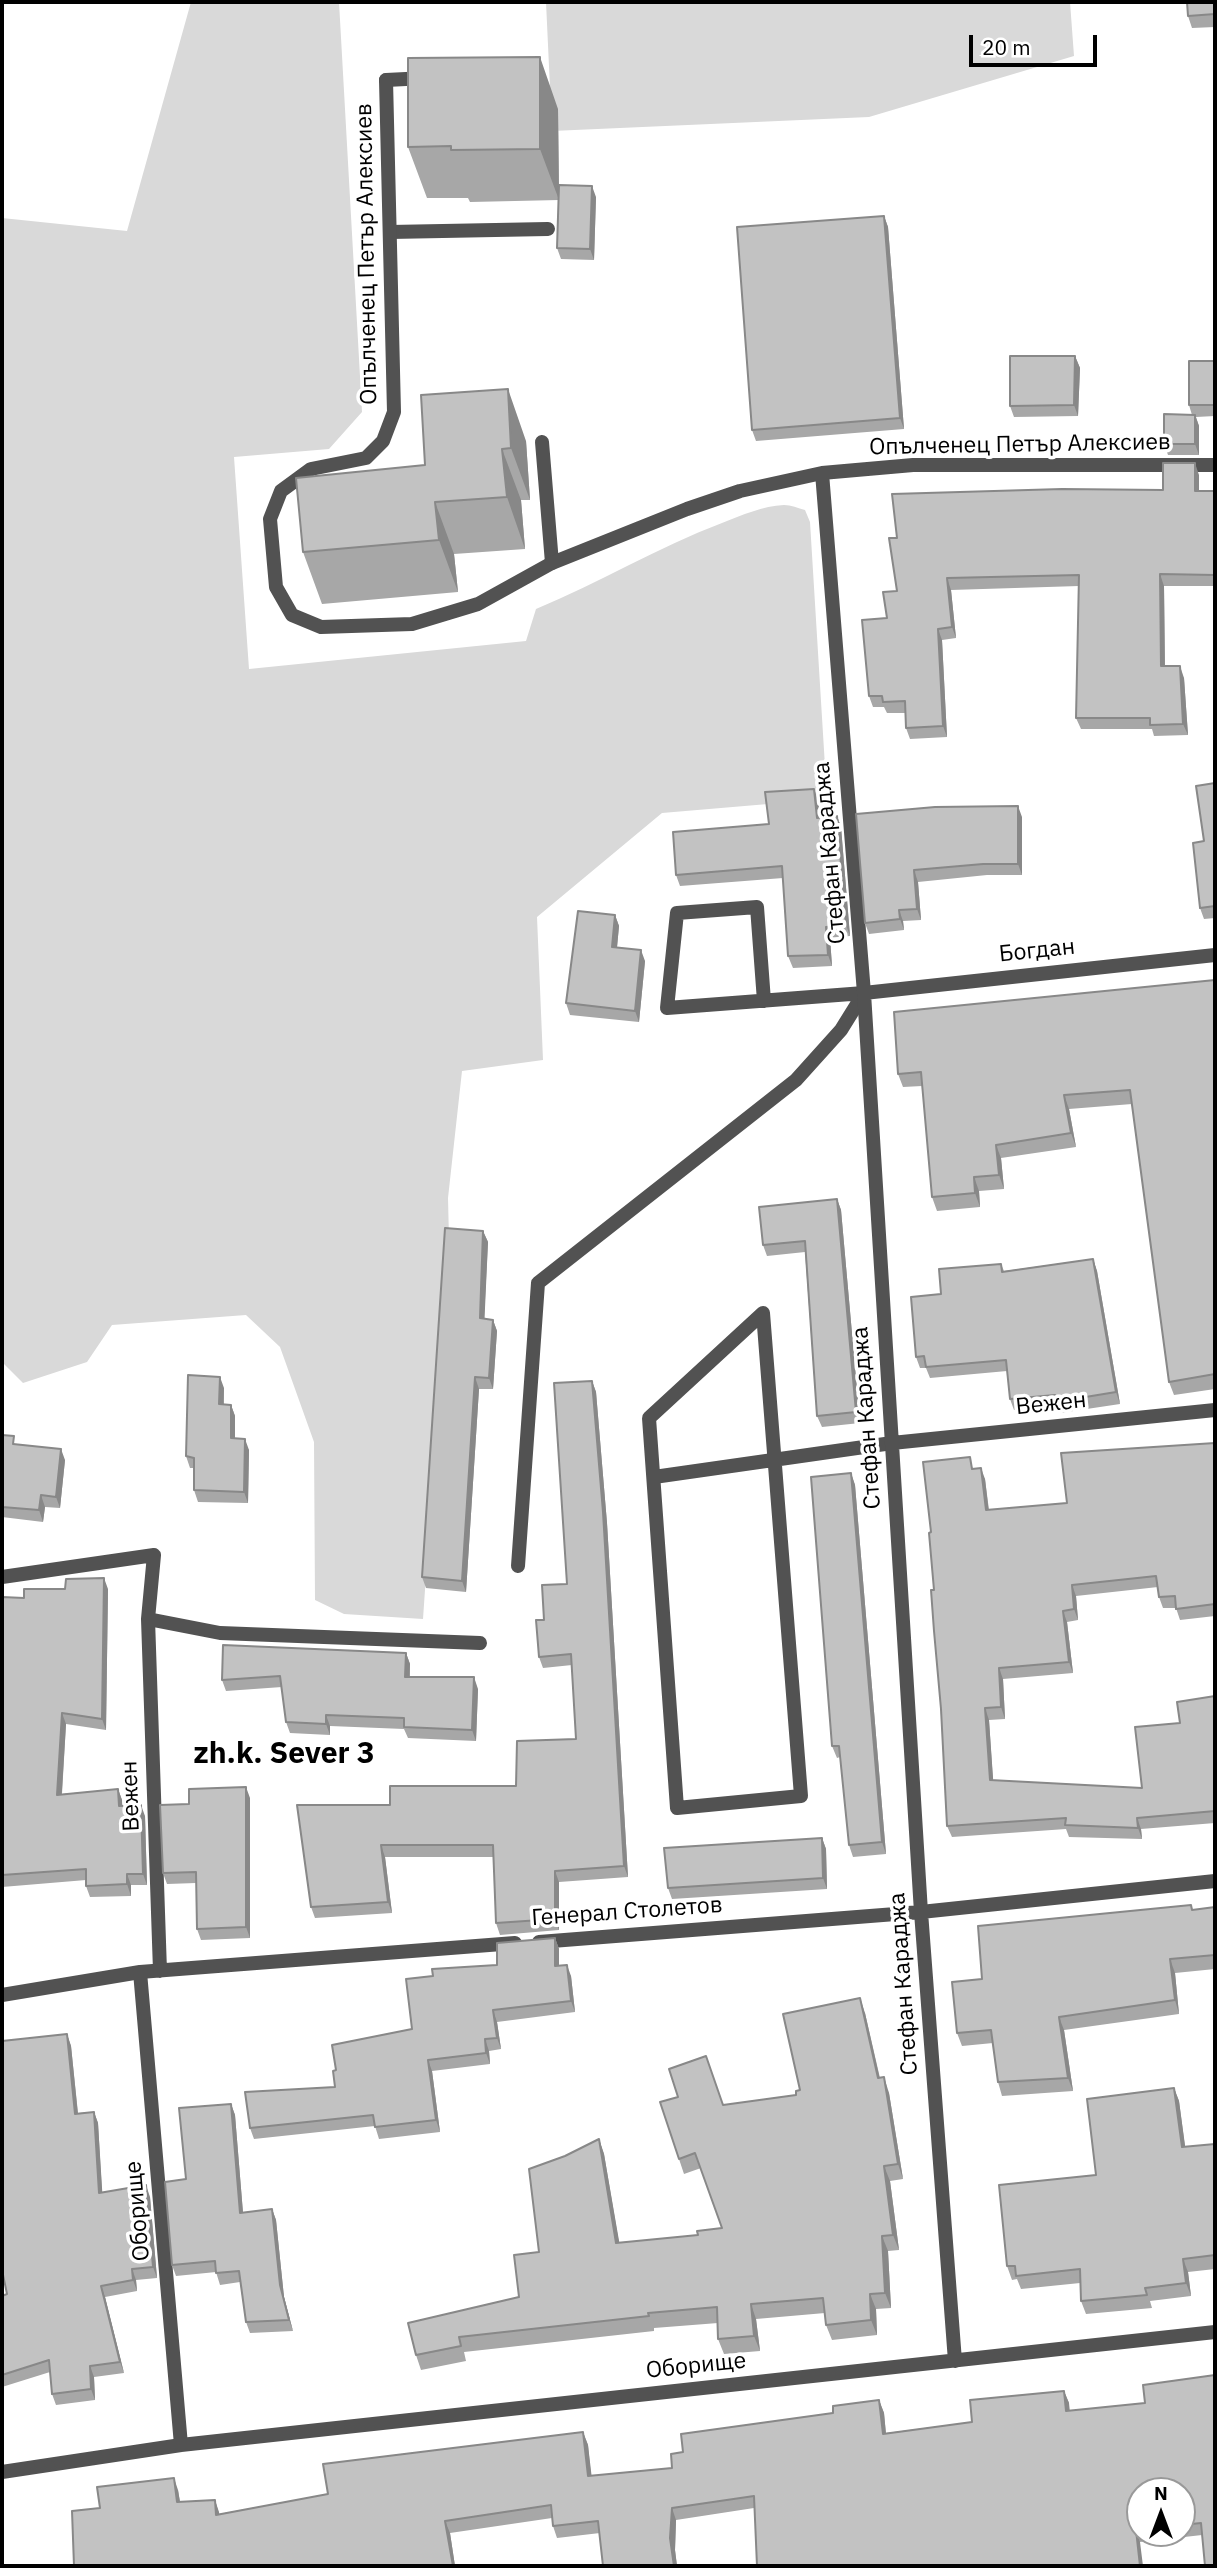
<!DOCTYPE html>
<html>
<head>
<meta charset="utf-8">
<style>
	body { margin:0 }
	#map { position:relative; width:1217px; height:2568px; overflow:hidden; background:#fff; font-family:"IBM Plex Sans",sans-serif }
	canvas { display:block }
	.frame { position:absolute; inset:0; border:4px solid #000; pointer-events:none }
	.north { position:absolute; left:1126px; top:2477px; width:70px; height:70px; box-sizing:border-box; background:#fff; border:2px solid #999; border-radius:50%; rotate:0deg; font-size:19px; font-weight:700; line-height:28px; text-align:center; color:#000 }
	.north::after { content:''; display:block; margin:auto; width:24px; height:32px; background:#000; clip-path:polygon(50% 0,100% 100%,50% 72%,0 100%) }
	.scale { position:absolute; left:969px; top:35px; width:128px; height:32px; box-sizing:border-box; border:4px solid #000; border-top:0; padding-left:9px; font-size:21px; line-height:24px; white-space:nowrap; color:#000; -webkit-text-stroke:5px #fff; paint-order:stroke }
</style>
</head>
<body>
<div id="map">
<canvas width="1217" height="2568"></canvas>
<div class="frame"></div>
<div class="north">N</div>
<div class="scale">20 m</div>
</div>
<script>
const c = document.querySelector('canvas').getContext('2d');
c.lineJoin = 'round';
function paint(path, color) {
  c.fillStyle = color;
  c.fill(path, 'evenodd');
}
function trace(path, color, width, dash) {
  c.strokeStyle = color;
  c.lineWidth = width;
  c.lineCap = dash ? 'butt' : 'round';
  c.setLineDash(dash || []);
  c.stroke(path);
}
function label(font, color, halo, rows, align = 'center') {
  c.font = font + ' "IBM Plex Sans",sans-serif';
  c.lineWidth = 7;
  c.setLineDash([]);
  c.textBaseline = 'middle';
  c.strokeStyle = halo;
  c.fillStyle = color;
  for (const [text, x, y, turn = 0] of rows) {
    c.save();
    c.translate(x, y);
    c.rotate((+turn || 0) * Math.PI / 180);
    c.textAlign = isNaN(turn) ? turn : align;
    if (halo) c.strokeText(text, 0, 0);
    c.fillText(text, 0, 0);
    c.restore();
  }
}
paint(new Path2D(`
	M191,2h148l23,410 -33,37 -95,8 15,212 277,-28 10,-32c63,-26 122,-62 186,-86 20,-8 41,-17 62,-18 7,0 14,3 21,5l5,12 17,277 -165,14 -125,104 6,143 -81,11 -14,127 1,41 -26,380 -79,-5 -29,-14 -1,-158 -34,-95 -34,-32 -134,10 -25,37 -64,21 -21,-21v-1144l125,13z
	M546,2h524l4,54 -205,61 -317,14z`), '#d9d9d9');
trace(new Path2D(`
	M386,80l40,-2
	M390,232l158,-3
	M542,442l10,121
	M764,1001l-7,-94 -80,6 -10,95 197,-15
	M763,1313l38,483 -124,12 -28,-390z
	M654,1477l238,-34
	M518,1566l20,-283 258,-203 45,-50 23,-37`), '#525252', 14);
trace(new Path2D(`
	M386,80l8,332 -11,29 -17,17 -55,11 -30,22 -11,28 6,68 16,28 29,12 91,-3 66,-20 74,-41 135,-54 53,-18 82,-18 91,-8h302
	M822,473l42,520 57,919 34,449
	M864,993l351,-38
	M892,1443l323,-33
	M2,1577l152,-22 -6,64 12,352
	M148,1619l72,14 260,10
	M539,1942l382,-30 294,-31
	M140,1972l41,473
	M2,1995l138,-23 375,-29
	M2,2472l179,-27 1034,-113`), '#525252', 14);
paint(new Path2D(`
	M1215,2v25l-23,1 -4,-12z
	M558,109l1,79 37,9 -2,63 -33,-1 -4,-11 2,-48 -89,2 -2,-4h-41l-19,-51z
	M884,216l4,11 16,202 -148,12 -4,-11z
	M1075,356l5,12 -2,48 -64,1 -4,-11z
	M1215,361v55l-19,1 3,9v29h-31l-4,-11 28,-29 -3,-10z
	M526,441l4,59h-9l4,49 -71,5 4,38 -136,12 -19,-52 122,-87z
	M1199,475v16h16v95h-51l1,80 19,12 4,57 -34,1 -2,-7h-71l-5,-11 3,-132 -128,4 5,48 -14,2 5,97 -37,2 -4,-11 -1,-15h-18l-3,-6h-11l-4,-11 18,-78 10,-27v-53l266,-48z
	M1215,783v135l-11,1 -4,-11 4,-67z
	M818,800l2,17 17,-1 4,11 9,109 -20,2 2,28 -39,2 -5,-12 -5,-78 -103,8 -4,-11 93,-51z
	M856,814l166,3v58h-35l-69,7 3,38 -18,1 1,9 -35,4 -4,-11z
	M615,915l4,11 -2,21 28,14 -6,61 -69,-7 -4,-12z
	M1215,980v409l-41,6 -5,-13 -37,-278 -63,5 7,38 -75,11 3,31 -25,2 1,16 -43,4 -5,-14 -10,-111 -19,1 -5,-13z
	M837,1199l4,11 19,213 -38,4 -5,-11 -12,-164 -38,4 -4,-11z
	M483,1231l5,11 -4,77 9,1 4,11 -4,58h-14l-13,203 -40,-4 -4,-11z
	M1093,1259l4,12 23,133 -60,9 -3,-7 -43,4 -4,-11 -3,-28 -77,7 -4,-10h-6l-4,-11 25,-63 60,-30 3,7z
	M592,1381l4,11 11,131 21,354 -69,5v48l-59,5 -4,-12 -2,-66h-109l7,56 -77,5 -4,-11 79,-102 126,-19 60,-47 -4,-74 -29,3 -4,-11 5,-37 23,-36z
	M224,1388v17h7l4,11v22l14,12 -1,53 -50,-1 -4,-12v-22h-4l-4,-12z
	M2,1435l15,10 48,15 -5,48 -15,-1 -2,15 -41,-5z
	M1215,1443v173l-35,4 -4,-12h-13l-4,-11 -1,-10 -82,9 2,24 -11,2 6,51 -70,6 2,40 -16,1 4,61 149,7 38,-65 35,-27v127l-74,6 1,10 -73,-2 -3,-8 -114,8 -5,-11 -16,-294 44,-63 10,10 4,31 78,-7z
	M851,1473l4,12 31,369 -33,3 -4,-12 -9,-88 -3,1 -5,-12z
	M108,1589l-2,141 -40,-6 -4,70 56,-5 4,11v6l23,10 2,69h-16v11l-41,1 -4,-11v-6l-84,7v-290l22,1z
	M406,1653l4,11v13l68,12 -2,52 -68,-3 -4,-9 -74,-3v9l-40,-2 -4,-11 -4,-35 -56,4 -4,-11z
	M250,1798v140l-49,2 -4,-11 -1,-46 -29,1 -4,-11 26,-69z
	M822,1838l4,11 1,40 -155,10 -4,-11z
	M1215,1907v62l-40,4 4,41 -115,16 9,61 -71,5 -4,-14 -5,-39 -31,3 -5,-13 25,-54 211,-69z
	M555,1938l4,11v17l12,10 4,36 -78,10 4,27 -12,2 1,13 -58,7 8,61 -61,7 -4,-13 -121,13 -4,-11 85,-41 1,-17 76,-41 85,-64z
	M865,2013l15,65 9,15 14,86 -13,2 9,69 -11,1 3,57 -15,1 1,26 -45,5 -6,-15 -1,-12 -69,6 4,32 -36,3 -6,-15v-16l-64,5v3l-190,21 2,9 -45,9 -5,-15 103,-58 20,-45 26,-96 34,-17 5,15 15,89 79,-8 24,-7 -21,-60 -17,6 -5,-15 44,-54 73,-10z
	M67,2034l4,12 7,67 16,-1 4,11 4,69 48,5 7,81 -21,2 1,11 -32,6 19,76 -30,4 1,23 -39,5 -4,-11 -2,-22 -48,15v-91l5,-2z
	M1174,2088l5,13 6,46 30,-3v125l-27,3 3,24 -41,5 2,7 -66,6 -5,-13 -1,-18 -59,6 -4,-10 -5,1 -5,-14 89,-91z
	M231,2104l4,11 8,98 29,-4 4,11 8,77 9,34 -43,2 -4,-11 -6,-40 -20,3 -4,-13 -40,4 -4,-11 14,-86z
	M1215,2375l-13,160 -62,7 -386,-34 -78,12 -1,30 2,16h-74l-3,-33 -43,5 -4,-12 -1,-8 -102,15 5,33h-381l26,-58 78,-18 2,12 35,-2 4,14 109,-20 255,-62 5,13 3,31 81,-8 11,-16 196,-52 5,13 2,20 86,-11 92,-31 5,12v8l76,-8zM1140,2491h42v42h-42z`), '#a7a7a7');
paint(new Path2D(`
	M540,57l18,52 1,91 -19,-51z
	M592,186l4,11 -2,63 -4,-11z
	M884,216l4,11 16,202 -4,-11z
	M1075,356l5,12 -2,48 -4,-11z
	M508,389l18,52 4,59 -19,-52z
	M1195,415l4,11v29l-4,-11z
	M502,449l19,51 4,49 -18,-52z
	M1195,463l4,12v27l-4,-11z
	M435,502l19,52 4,38 -19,-52z
	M1160,574l4,12 1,92 -4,-12z
	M947,578l4,12 5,48 -4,-11z
	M938,629l4,11 5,97 -4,-11z
	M1180,666l4,12 4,57 -5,-11z
	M814,789l4,11 3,29 -4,-11z
	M1018,806l4,11v58l-4,-11z
	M837,816l4,11 9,109 -4,-11z
	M914,870l4,12 3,38 -4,-11z
	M899,910l4,11 1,9 -4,-11z
	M615,915l4,11 -3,32 -4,-11z
	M826,927l4,11 2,28 -4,-11z
	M641,950l4,11 -6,61 -4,-11z
	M1064,1095l5,14 7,38 -5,-14z
	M996,1145l5,13 3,31 -5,-14z
	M974,1177l5,14 1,16 -5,-14z
	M837,1199l4,11 19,213 -4,-11z
	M483,1231l5,11 -4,88 -4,-12z
	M1093,1259l4,12 23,133 -4,-12z
	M493,1320l4,11 -4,58 -4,-11z
	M220,1377l4,11 -1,28 -4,-12z
	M475,1377l4,12 -13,203 -4,-11z
	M592,1381l4,11 11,131 21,354 -4,-11z
	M231,1405l4,11v33l-4,-11z
	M245,1439l4,11 -1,53 -4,-11z
	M61,1449l4,11 -5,48 -4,-11z
	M981,1468l4,11 5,43 -4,-12z
	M851,1473l4,12 31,369 -4,-12z
	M41,1495l4,12 -2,15 -4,-12z
	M104,1578l4,11 -2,141 -4,-11z
	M1072,1585l4,11 2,24 -4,-11z
	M1063,1611l4,11 6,51 -4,-11z
	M406,1653l4,11 -1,24 -4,-11z
	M999,1668l4,11 2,40 -4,-12z
	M474,1677l4,12 -2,52 -4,-11z
	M985,1708l4,12 5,72 -4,-12z
	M62,1713l4,11 -5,82 -4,-11z
	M326,1715l4,11v9l-4,-11z
	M246,1787l4,11v140l-4,-11z
	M118,1789l4,11 1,17 -4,-11z
	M141,1805l4,11 2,69 -4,-11z
	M1137,1818l4,11 1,10 -4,-11z
	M822,1838l4,11 1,40 -4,-11z
	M381,1845l4,12 7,56 -4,-11z
	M555,1871l4,11v48l-4,-11z
	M127,1874l4,11v11l-4,-12z
	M555,1938l4,11v28l-4,-11z
	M1170,1959l5,14 4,41 -4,-14z
	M567,1965l4,11 4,36 -4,-11z
	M860,1998l5,15 18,80 -5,-15z
	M493,2010l4,12 4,27 -4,-11z
	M1059,2017l5,13 9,61 -5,-13z
	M67,2034l4,12 8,79 -4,-11z
	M485,2039l4,12 1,13 -4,-11z
	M428,2060l4,11 8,61 -4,-12z
	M884,2077l5,16 14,86 -5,-15z
	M1174,2088l5,13 8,59 -5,-13z
	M231,2104l4,11 9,110 -4,-12z
	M94,2112l4,11 5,81 -4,-11z
	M599,2139l5,15 18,104 -6,-15z
	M884,2166l6,15 9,69 -6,-15z
	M146,2185l4,12 7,81 -4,-11z
	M272,2209l4,11 8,77 9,34 -4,-11 -9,-35z
	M882,2236l6,15 3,57 -6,-15z
	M1183,2259l5,13 3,24 -5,-13z
	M132,2269l4,11 1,11 -4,-11z
	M101,2286l4,11 19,76 -4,-11z
	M870,2294l6,15 1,26 -6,-15z
	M751,2304l5,15 4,32 -6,-15z
	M90,2366l4,11 1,23 -4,-11z
	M1064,2391l5,12 2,20 -5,-12z
	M879,2400l5,13 3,33 -4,-12z
	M583,2432l5,13 5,43 -5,-12z
	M174,2478l4,12 4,24 -5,-12z
	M215,2500l4,12 2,15 -5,-12z
	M672,2508l4,12 -1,30 2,16h-3l-4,-28z
	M445,2521l5,12 5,33h-2z
	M1136,2530l4,12 3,24h-3z`), '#888');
const building = new Path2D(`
	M1187,2h28v12l-27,2z
	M540,57v92l-89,1v-4l-43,1v-89z
	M559,185l33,1 -2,63 -33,-1z
	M884,216l16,202 -148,12 -15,-203z
	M1010,356h65l-1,49 -64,1z
	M1189,361h26v44h-26z
	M508,389l3,59 -9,1 5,48 -72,5 4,38 -136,12 -7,-74 129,-13 -4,-70z
	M1164,414l31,1v29h-31z
	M1163,463h32v28h20v84l-55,-1 1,92h19l3,58 -33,1v-7h-74l3,-143 -132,3 5,49 -14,2 5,97 -37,2 -1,-27 -22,1 -1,-6h-13l-7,-76 25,-2 -4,-26 14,-1 -8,-53h8l-5,-44 170,-5 101,1z
	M1215,783v123l-15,2 -7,-65 11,-2 -8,-55z
	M814,789l3,29 20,-2 9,109 -20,2 2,28 -40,1 -6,-90 -106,9 -3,-43 96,-8 -4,-32z
	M1018,806v58h-35l-69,6 3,39 -18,1 1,9 -35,4 -9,-109 79,-7z
	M578,911l37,4 -3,32 29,3 -6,61 -69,-8z
	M1215,980v394l-46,8 -39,-292 -66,5 7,38 -75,12 3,30 -25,2 1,16 -43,4 -11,-125 -23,2 -4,-62z
	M837,1199l19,213 -39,4 -12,-175 -42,4 -4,-38z
	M445,1228l38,3 -3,87 13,2 -4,58 -14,-1 -13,204 -40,-4z
	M1093,1259l23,133 -61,10v-7l-45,4 -4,-39 -80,7 -2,-11 -8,1 -5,-60 30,-3 -2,-25 62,-5 1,8z
	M188,1375l32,2 -1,27 12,1v33l14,1 -1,53 -50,-2v-32l-8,-2z
	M592,1381l11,131 21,354 -69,5v48l-59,4 -3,-78h-112l7,57 -77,5 -14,-102h93v-19h126l1,-45 59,-2 -5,-85 -32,3 -3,-37h8l-2,-35 25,-1 -13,-201z
	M2,1435l12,1 -1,8 48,5 -5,48 -15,-2 -2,15 -37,-3z
	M1215,1443v161l-39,5 -1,-13 -16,1 -3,-21 -84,9 2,24 -11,2 6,51 -70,6 2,39 -16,1 5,72 152,8 -7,-61 45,-4 -3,-21 38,-6v115l-78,7 1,10 -73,-3 1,-7 -119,8 -6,-117 -7,-78 -3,-41h3l-5,-57 2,-1 -8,-70 47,-5 2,12 9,-1 5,42 81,-7 -6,-50z
	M851,1473l31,369 -33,3 -10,-99h-7l-21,-269z
	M104,1578l-2,141 -40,-6 -5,82 61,-6 1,17 22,-1 2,69h-16v10l-41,2v-17l-84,6v-278l22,1v-9h41l1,-10z
	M223,1645l183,8 -1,24h69l-2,53 -68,-3v-9l-78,-3v9l-40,-2 -6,-46 -58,4z
	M246,1787v140l-49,2 -1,-57 -33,1 -3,-68 29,-1v-15z
	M822,1838l1,40 -155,10 -4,-40z
	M1191,1905l1,5 23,-3v48l-45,4 5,41 -116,17 9,61 -70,4 -7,-52 -34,3 -5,-51 30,-3 -4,-53z
	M555,1938v28l12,-1 4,36 -78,9 4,28 -12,1 1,14 -58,7 8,60 -61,7 -2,-12 -123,13 -5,-36 90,-5 -2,-16 3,-1 -4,-25 80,-16 -6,-50 27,-3 -1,-7 65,-4v-22z
	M860,1998l18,80 6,-1 14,87 -14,2 9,69 -11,1 3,57 -15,1 1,26 -45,5 -3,-27 -72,6 3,32 -36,3 -1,-32 -69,6 1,3 -190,21 2,9 -45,9 -8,-32 111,-26 -5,-42 25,-3 -10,-83 36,-13 34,-17 17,104 82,-8 -1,-4 25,-3 -27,-75 -16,6 -19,-57 18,-5 -9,-28 37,-13 17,49 73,-10v-4l4,-1 -17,-76z
	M67,2034l8,80 19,-2 5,81 47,-8 7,82 -21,2 1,11 -32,6 19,76 -30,4 1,23 -39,5 -3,-34 -47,15v-79l5,-2 -5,-24v-229z
	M1174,2088l8,59 33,-3v111l-32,4 3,24 -41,5 2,7 -66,6 -1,-32 -64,7 -1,-10h-8l-8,-81 97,-10 -9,-76z
	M231,2104l9,109 32,-4 8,76 9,35 -43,2 -7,-51 -23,2 -1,-12 -43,4 -7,-83 21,-3 -7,-71z
	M1215,2375v191h-10l-4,-43 -19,2v-34h-42v39h-4l4,36h-383l-3,-70 -82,12 -2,30 4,28h-71l-5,-45 -45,5 -2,-21 -106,16 8,45h-379l-2,-55 28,-3 -3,-21 77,-9 3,24 38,-2 1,15 112,-21 -5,-30 260,-32 5,44 84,-8 -1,-14 12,-2 -2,-18 152,-21v-7l46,-6 4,34 89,-12 -2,-22 94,-9 2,20 79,-8 -2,-18z`);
paint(building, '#c2c2c2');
trace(building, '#888', 2);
label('23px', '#000', '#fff', [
	["Опълченец Петър Алексиев",367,254,-91],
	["Опълченец Петър Алексиев",1020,445,-1],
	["Стефан Караджа",830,853,-95],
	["Богдан",1037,951,-6],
	["Вежен",1051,1404,-6],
	["Стефан Караджа",867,1418,-94],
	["Вежен",131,1796,-92],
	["Генерал Столетов",627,1912,-4],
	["Стефан Караджа",904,1984,-94],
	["Оборище",138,2211,-95],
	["Оборище",696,2366,-6]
]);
label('bold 30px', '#000', '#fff', [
	["zh.k. Sever 3",284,1754]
]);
</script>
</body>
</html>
